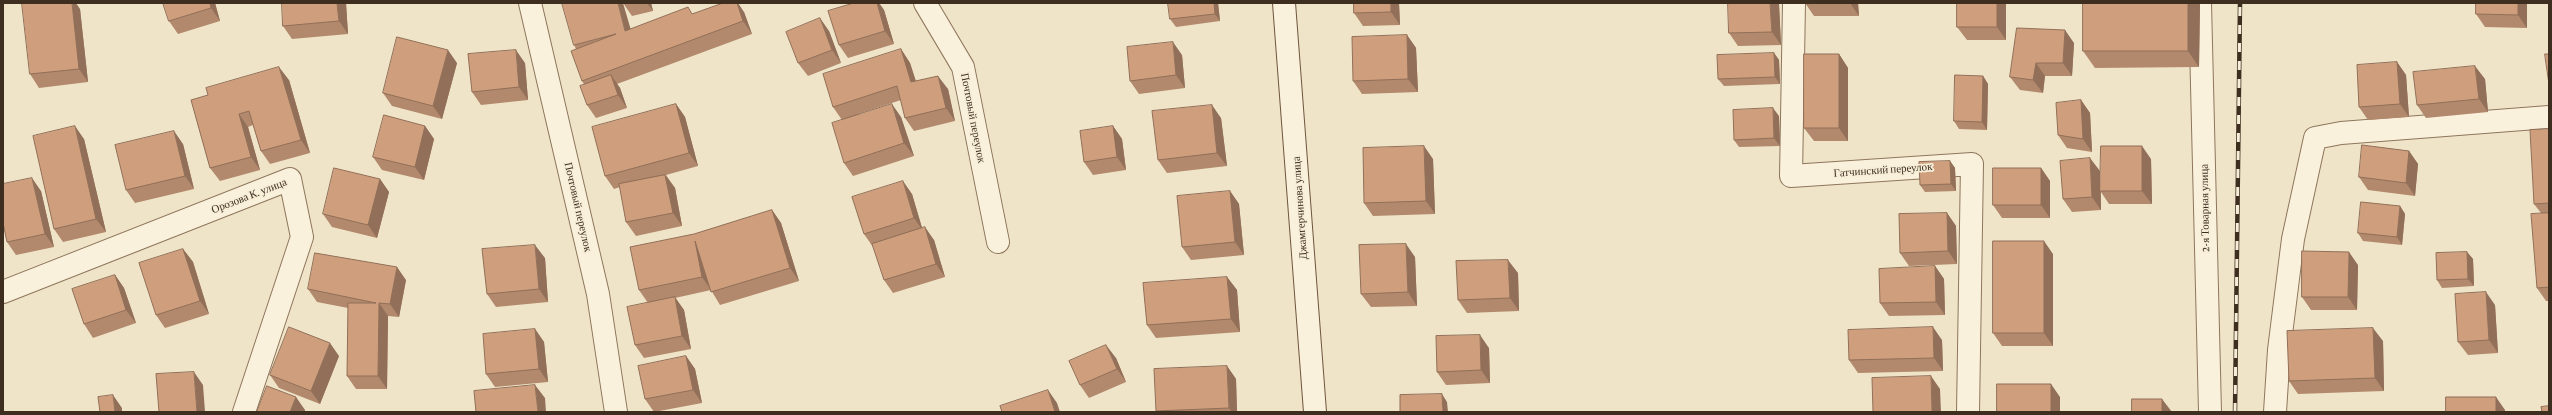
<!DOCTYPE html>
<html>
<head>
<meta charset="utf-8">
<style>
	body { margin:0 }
	#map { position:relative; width:2552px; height:415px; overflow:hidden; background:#f0e4c8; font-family:"Crimson Pro",serif }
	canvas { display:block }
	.frame { position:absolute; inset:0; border:4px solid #3d2e20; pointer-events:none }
</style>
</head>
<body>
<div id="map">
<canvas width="2552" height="415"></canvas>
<div class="frame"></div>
</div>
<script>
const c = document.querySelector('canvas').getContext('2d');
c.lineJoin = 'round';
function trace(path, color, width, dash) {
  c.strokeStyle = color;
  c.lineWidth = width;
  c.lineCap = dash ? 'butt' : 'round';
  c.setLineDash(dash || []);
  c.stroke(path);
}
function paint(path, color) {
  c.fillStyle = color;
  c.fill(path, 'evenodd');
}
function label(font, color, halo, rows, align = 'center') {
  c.font = font + ' "Crimson Pro",serif';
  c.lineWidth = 3.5;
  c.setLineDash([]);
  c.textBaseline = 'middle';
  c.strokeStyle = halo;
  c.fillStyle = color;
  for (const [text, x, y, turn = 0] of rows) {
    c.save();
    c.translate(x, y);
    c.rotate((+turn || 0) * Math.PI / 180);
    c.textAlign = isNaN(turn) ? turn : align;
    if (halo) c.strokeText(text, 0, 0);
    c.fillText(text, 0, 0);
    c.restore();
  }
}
const street = new Path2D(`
	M530,3l68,291 18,118
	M925,3l38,64 35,175
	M1794,3l-3,173 181,-12 -4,248
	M2200,3l10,409
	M3,292l287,-113 12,58 -58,175
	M2275,412l4,-62 14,-111 22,-101 26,-5 208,-16`);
const secondary = new Path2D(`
	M1284,3l31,409`);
trace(street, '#8d765c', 24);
trace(secondary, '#6f573f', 24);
trace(street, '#faf1dc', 22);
trace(secondary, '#faf1dc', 22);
const rail = new Path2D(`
	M2235,412l5,-409`);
trace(rail, '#3d2e20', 4.5);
trace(rail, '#f7eed8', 3, [9]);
paint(new Path2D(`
	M215,3l5,18 -42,13 -9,-13z
	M346,3l2,31 -56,5 -9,-13z
	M623,3h28l2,8 -21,5z
	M854,3h25l5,7 10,34 -46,14 -9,-13z
	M1218,3l2,18 -44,6 -6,-8z
	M1354,3h45l1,22 -37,1 -9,-13z
	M1805,3h53l1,13h-45z
	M2006,3v37h-39l-10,-13z
	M2476,3h51v25l-42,-1 -9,-13z
	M1779,4l2,41 -43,1 -9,-13z
	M2200,4l-1,63 -104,1 -12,-17z
	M80,9l8,73 -49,6 -9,-14z
	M744,12l8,22 -135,50 3,4 7,20 -31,10 -9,-13 -3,-21 -2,-3 -6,-32 -2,-4 56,-16 63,-15z
	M2017,28l57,15 -2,33h-27l-2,17 -23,-3 -10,-13z
	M829,31l12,32 -33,13 -10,-13z
	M1407,35l9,13 2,44 -56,2 -9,-13z
	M901,49l9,14 6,18 32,8 7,32 -41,10 -9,-13 -4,-18 -43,14 43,3 13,39 -61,20 -9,-13 -2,-43 -9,-13z
	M1774,53l5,7 1,24 -56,2 -6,-7z
	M1839,54l9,14v73h-34l-10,-13z
	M1182,55l3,33 -46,6 -9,-13z
	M2397,62l9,13 3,42 -41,3 -9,-13z
	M457,63l-15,56 -50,-13 -9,-13z
	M525,63l3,37 -47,5 -9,-13z
	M1983,76l5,8 -1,46 -28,-1 -5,-8z
	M2485,79l3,33 -62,6 -9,-13z
	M289,80l21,73 -40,11 -9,-13 -8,-26 -5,2 12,43 -40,11 -10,-13 -19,-68z
	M2081,100l9,13 2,39 -25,-4 -9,-13z
	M676,104l9,13 13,49 -32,9 9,13 7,38 -46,10 -10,-14 -6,-35 -6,2 -9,-13z
	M1779,116l1,30 -41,1 -5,-7z
	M1221,118l6,48 -60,7 -9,-13z
	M425,126l9,13 -10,41 -42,-10 -9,-13z
	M1113,126l9,13 4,31 -33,5 -9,-13z
	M2549,129v172h-3l-9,-13 4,-75 -7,-9z
	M84,139l22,93 -43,10 -9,-13z
	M183,144l11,45 -59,14 -9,-13z
	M2409,151l9,13 -3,32 -47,-6 -9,-13z
	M1433,159l2,55 -62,2 -9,-13z
	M2151,159l1,45h-43l-8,-12v18l-29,2 -9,-13 37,-28v12z
	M1950,161l5,7 1,23 -31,1 -5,-7z
	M2041,168l9,13v37h-48l-9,-13z
	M380,179l9,13 -12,46 -45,-11 -9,-13z
	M41,191l13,56 -38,8 -9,-13z
	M1230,191l9,13 5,51 -53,5 -9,-13z
	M912,194l10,34 12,12 11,37 -52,16 -9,-13 -10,-33h-1l-9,-13z
	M2400,206l5,8 -3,31 -39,-4 -5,-8z
	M772,210l9,13 18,58 -79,24 -9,-15 -36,8 9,12 7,39 -47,9 -9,-13 13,-42 -9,-13 55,-56z
	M1947,213l9,13 1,38 -48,2 -9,-13z
	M183,249l10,13 16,52 -44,14 -9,-13z
	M2467,252l6,7 1,27 -32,2 -5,-8z
	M2053,254v92h-51l-9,-13z
	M1415,257l2,49 -46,1 -10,-13z
	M545,258l3,44 -52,5 -9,-13z
	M2358,265l-1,45h-46l-9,-13z
	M1935,266l9,13 1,36 -56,1 -9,-13z
	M1518,273l1,38 -52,2 -9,-13z
	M115,275l9,13 12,35 -43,15 -9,-14z
	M1227,277l10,13 3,42 -84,6 -9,-13z
	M406,280l-7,37 -11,-1 -1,73h-31l-9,-13 1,-68 -31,-6 -9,-13z
	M2495,305l3,48 -30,2 -10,-13z
	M535,329l9,13 4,40 -53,5 -9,-13z
	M1942,340l1,31 -85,2 -9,-13z
	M2383,341l1,50 -86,3 -9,-13z
	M1489,348l1,35 -44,2 -9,-13z
	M339,356l-19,48 -41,-16 -9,-13z
	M686,356l9,13 7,34 -48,9 -9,-13z
	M1116,358l10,24 -37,16 -9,-13z
	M1227,366l9,13 1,33h-80l-1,-1z`), '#b2896c');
paint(new Path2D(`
	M72,3h4l4,6 8,73 -9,-13z
	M210,3h5l5,18 -9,-13z
	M337,3h9l2,31 -9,-13z
	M618,3h5l12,41 -10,-13z
	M647,3h4l2,8z
	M737,3h1l6,9 8,22 -9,-13z
	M877,3h2l5,7 10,34 -9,-13z
	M1214,3h4l2,18 -5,-7z
	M1391,3h8l1,22 -9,-13z
	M1770,3h8l1,1 2,41 -9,-13z
	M1850,3h8l1,13z
	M1997,3h9v37l-9,-13z
	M2188,3h11l1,1 -1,63 -11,-16z
	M2518,3h9v25l-9,-13z
	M820,18l9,13 12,32 -9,-13z
	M2065,30l9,13 -2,33 -9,-13z
	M1407,35l9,13 2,44 -10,-13z
	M1173,42l9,13 3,33 -9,-13z
	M901,49l9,14 10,32 -9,-13z
	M448,50l9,13 -15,56 -9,-13z
	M516,50l9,13 3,37 -9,-13z
	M1774,53l5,7 1,24 -5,-7z
	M1839,54l9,14v73l-9,-13z
	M2397,62l9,13 3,42 -9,-13z
	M2036,63l9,13 -2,17 -10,-13z
	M2475,66l10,13 3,33 -9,-13z
	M279,67l10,13 21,73 -9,-13z
	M611,75l9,13 7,20 -9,-13z
	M938,76l10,13 7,32 -9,-13z
	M1983,76l5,8 -1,46 -5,-8z
	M2081,100l9,13 2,39 -9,-13z
	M676,104l9,13 13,49 -9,-13z
	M892,104l9,13 13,39 -10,-13z
	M1212,105l9,13 6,48 -10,-13z
	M1773,108l6,8 1,30 -6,-8z
	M239,114l9,13 12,43 -9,-13z
	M75,126l9,13 22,93 -10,-13z
	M425,126l9,13 -10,41 -9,-13z
	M1113,126l9,13 4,31 -9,-13z
	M174,131l9,13 11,45 -9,-13z
	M1424,146l9,13 2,55 -9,-13z
	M2142,146l9,13 1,45 -10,-13z
	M2409,151l9,13 -3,32 -9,-13z
	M2090,158l10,13 1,39 -9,-13z
	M1950,161l5,7 1,23 -5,-7z
	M2041,168l9,13v37l-9,-13z
	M665,175l10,13 7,38 -9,-13z
	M32,178l9,13 13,56 -9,-13z
	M380,179l9,13 -12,46 -9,-13z
	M903,181l9,13 11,37 -9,-13z
	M1230,191l9,13 5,51 -9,-13z
	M2400,206l5,8 -3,31 -5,-8z
	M772,210l9,13 18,58 -9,-13z
	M1947,213l9,13 1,38 -9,-13z
	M925,227l9,13 11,37 -9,-13z
	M695,241l16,49 -9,-13z
	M2044,241l9,13v92l-9,-13z
	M1406,244l9,13 2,49 -9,-14z
	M535,245l10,13 3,44 -9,-13z
	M183,249l10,13 16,52 -9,-13z
	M2349,252l9,13 -1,45 -9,-13z
	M2467,252l6,7 1,27 -6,-7z
	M1508,260l10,13 1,38 -9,-13z
	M1935,266l9,13 1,36 -9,-13z
	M397,267l9,13 -7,37 -9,-13z
	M115,275l9,13 12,35 -10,-13z
	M1227,277l10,13 3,42 -9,-13z
	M2486,292l9,13 3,48 -9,-13z
	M675,297l9,13 7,39 -9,-13z
	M379,303l9,13 -1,73 -9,-13z
	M1933,327l9,13 1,31 -9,-13z
	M2373,328l10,13 1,50 -9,-13z
	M535,329l9,13 4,40 -9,-13z
	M1480,335l9,13 1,35 -9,-13z
	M330,343l9,13 -19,48 -9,-13z
	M1106,345l10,13 10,24 -9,-13z
	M686,356l9,13 7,34 -9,-13z
	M1227,366l9,13 1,33h-5l-3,-4z
	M194,372l9,13 2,27h-8z
	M1931,376l9,13 1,23h-9z
	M2051,384l9,13v15h-9z
	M535,385l10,13 1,14h-8z
	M1048,390l9,13 3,9h-5z
	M1442,394l5,8 1,10h-5z
	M113,395l9,13v4h-7z
	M296,397l9,13v2h-15z
	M2496,397l9,13v2h-9z
	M2162,399l10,13h-10z`), '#916f58');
const building = new Path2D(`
	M22,3h50l7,66 -49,5z
	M163,3h47l1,5 -42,13z
	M282,3h55l2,18 -56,5z
	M562,3h56l7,28 63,-24 4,7 31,-11h14l6,18 -161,60 -11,-30 45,-17 -42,11z
	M854,3h23l8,28 -46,14 -11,-34z
	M1168,3h46l1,11 -45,5z
	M1354,3h37v9l-37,1z
	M1728,3h42l2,29 -43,1z
	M1957,3h40v24h-40z
	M2083,3h105v48h-105z
	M2476,3h42v12l-42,-1z
	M820,18l12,32 -34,13 -12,-31z
	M2017,28l48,2 -2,33h-27l-3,17 -23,-3z
	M1407,35l1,44 -55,2 -1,-44z
	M397,37l51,13 -15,56 -50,-13z
	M1173,42l3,33 -46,6 -3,-34z
	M901,49l10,33 27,-6 8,32 -41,10 -8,-32 -64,21 -10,-33z
	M516,50l3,37 -47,5 -4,-38z
	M1774,53l1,24 -57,2 -1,-24z
	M1804,54h35v74h-35z
	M2545,54h4v30z
	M2397,62l3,42 -41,3 -2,-42z
	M2475,66l4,33 -62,6 -4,-33z
	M279,67l22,73 -40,11 -12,-40 -10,3 12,43 -41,11 -19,-68 17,-5 -2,-7z
	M611,75l7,20 -31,10 -7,-19z
	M1955,75l28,1 -1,46 -28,-1z
	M2081,100l2,39 -25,-4 -2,-32z
	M676,104l13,49 -84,23 -13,-49z
	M892,104l12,39 -60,20 -12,-40z
	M1212,105l5,48 -59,7 -6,-49z
	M1773,108l1,30 -40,2 -1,-30z
	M384,115l41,11 -10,41 -42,-10z
	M75,126l21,93 -42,10 -21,-93z
	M1113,126l4,31 -33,5 -4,-31z
	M2549,129v74l-15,1 -4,-74z
	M174,131l11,45 -59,14 -11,-45z
	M2362,145l47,6 -3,32 -47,-6z
	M1424,146l2,55 -62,2 -1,-55z
	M2101,146h41v45h-42z
	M2090,158l2,39 -29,2 -3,-38z
	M1950,161l1,23 -31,1 -1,-23z
	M334,168l46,11 -12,46 -45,-11z
	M1993,168h48v37h-48z
	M665,175l8,38 -47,9 -7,-38z
	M32,178l13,56 -38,8 -4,-19v-39z
	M903,181l11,37 -50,16 -12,-37z
	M1230,191l5,51 -53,5 -5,-51z
	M2361,202l39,4 -3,31 -39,-4z
	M772,210l18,58 -79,24 -16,-51 7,36 -63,13 -9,-43 64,-13z
	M1947,213l1,38 -48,2 -1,-39z
	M2549,213v74l-12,1 -6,-74z
	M925,227l11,37 -52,16 -12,-36z
	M1993,241h51v92h-51z
	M1406,244l2,48 -47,2 -2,-49z
	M535,245l4,44 -52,5 -5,-45z
	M183,249l17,52 -44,14 -17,-52z
	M2302,251l47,1 -1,45h-46z
	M2467,252l1,27 -31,1 -1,-27z
	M315,253l82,14 -7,37 -11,-1 -1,73h-31l1,-73h28l-68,-14z
	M1508,260l2,38 -52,2 -2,-39z
	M1935,266l1,36 -56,1 -1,-34z
	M115,275l11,35 -42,14 -12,-35z
	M1227,277l4,42 -84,6 -4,-42z
	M2486,292l3,48 -31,2 -3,-48z
	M675,297l7,39 -47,9 -8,-38z
	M289,327l41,16 -19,48 -41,-16z
	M1933,327l1,31 -85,2 -1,-30z
	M2373,328l2,50 -86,3 -2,-50z
	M535,329l4,40 -53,5 -3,-40z
	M1480,335l1,35 -44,2 -1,-36z
	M1106,345l11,24 -37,16 -11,-24z
	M686,356l7,34 -48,9 -7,-33z
	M1227,366l2,42 -73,3 -2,-42z
	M194,372l3,40h-38l-3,-38z
	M1931,376l1,36h-59l-1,-34z
	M1997,384h54v28h-54z
	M535,385l3,27h-62l-2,-21z
	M267,386l29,11 -6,15h-33z
	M1048,390l7,22h-53l-2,-6z
	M1442,394l1,18h-43v-17z
	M113,395l2,17h-15l-2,-15z
	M2446,397h50v15h-50z
	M2132,399h30v13h-30z
	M2549,406v6h-7l-1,-5z`);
paint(building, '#cf9f7d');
trace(building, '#916f58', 1);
label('11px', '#3d2e20', '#f7eed8', [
	["Почтовый переулок",973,118,79],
	["Гатчинский переулок",1883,170,-4],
	["Орозова К. улица",249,196,-21],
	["Почтовый переулок",578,207,77],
	["Джамгерчинова улица",1300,208,-94],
	["2-я Товарная улица",2205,208,-91]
]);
</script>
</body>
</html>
